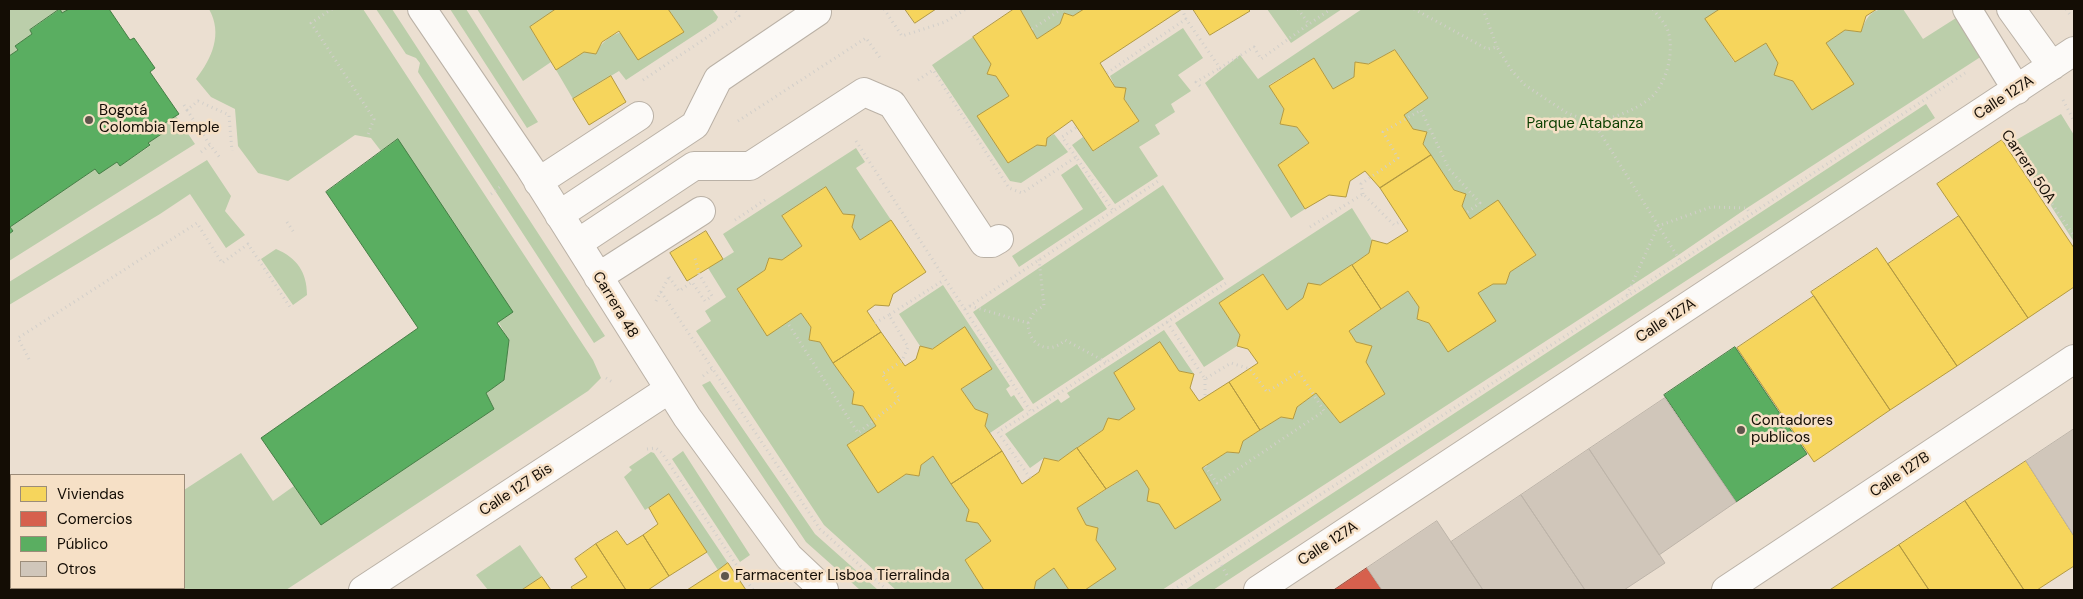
<!DOCTYPE html>
<html>
<head>
<meta charset="utf-8">
<style>
	body { margin:0 }
	#map { position:relative; width:2083px; height:599px; overflow:hidden; background:#ebdfd1; font-family:"DM Sans",sans-serif }
	canvas { display:block }
	.frame { position:absolute; inset:0; border:10px solid #140d05; pointer-events:none }
	.legend { position:absolute; left:10px; top:474px; width:175px; height:115px; box-sizing:border-box; background:#f6e0c6; border:1px solid #9c8c79; margin:0; padding:6px 9px; list-style:none; font-size:15px; color:#140d05 }
	.legend li { display:flex; align-items:center; gap:10px; height:25px }
	.legend b { width:25px; border:1px solid #9c8c79 }
</style>
</head>
<body>
<div id="map">
<canvas width="2083" height="599"></canvas>
<div class="frame"></div>
<ul class="legend">
<li><b style="height:14px;background:#f6d55c"></b>Viviendas</li>
<li><b style="height:14px;background:#d6604d"></b>Comercios</li>
<li><b style="height:14px;background:#5aae61"></b>Público</li>
<li><b style="height:14px;background:#d0c6ba"></b>Otros</li>
</ul>
</div>
<script>
const c = document.querySelector('canvas').getContext('2d');
c.lineJoin = 'round';
function paint(path, color) {
  c.fillStyle = color;
  c.fill(path, 'evenodd');
}
function trace(path, color, width, dash) {
  c.strokeStyle = color;
  c.lineWidth = width;
  c.lineCap = dash ? 'butt' : 'round';
  c.setLineDash(dash || []);
  c.stroke(path);
}
function label(font, color, halo, rows, align = 'center') {
  c.font = font + ' "DM Sans",sans-serif';
  c.lineWidth = 5;
  c.setLineDash([]);
  c.textBaseline = 'middle';
  c.strokeStyle = halo;
  c.fillStyle = color;
  for (const [text, x, y, turn = 0] of rows) {
    c.save();
    c.translate(x, y);
    c.rotate((+turn || 0) * Math.PI / 180);
    c.textAlign = isNaN(turn) ? turn : align;
    if (halo) c.strokeText(text, 0, 0);
    c.fillText(text, 0, 0);
    c.restore();
  }
}
paint(new Path2D(`
	M9,9h60l-7,4 -2,-4 -30,21 2,4 -17,12 3,4 -9,6z
	M209,9h154l230,351 8,18 -13,13 -302,199h-255l4,-2h149v-98l57,-37 32,48 21,-15 27,39 173,-116 -8,-16 18,-13 5,-39 -111,-201 -17,11 -10,-13 -16,-3 -67,46 -30,-8 -20,-27 -3,-37 -24,-12 -15,-18c16,-21 27,-45 13,-70z
	M376,9h16l213,327 -11,7 -176,-271 2,-9 -4,-5 -10,-4z
	M450,9h16l72,113 -11,6z
	M477,9h79l-26,18 21,35 -28,19z
	M668,9h44l6,8 -2,4 -90,59 -7,-9 -46,28 -17,-29 28,-18 12,2c15,-34 57,-23 88,-22z
	M1020,9h64l-11,7 -9,-3 -4,11 -23,15z
	M1267,9h75l-51,34z
	M1362,9h358l-14,10 28,43 32,-19 12,20 -4,12 19,6 19,29 14,-67 19,-13 16,2c9,-26 17,-23 42,-23l20,30 33,-21 26,38 -235,152 -70,48 -515,334h-77l30,-21 -19,-29 2,-12 -12,-3 -9,-17 60,-38 38,59 46,-29 -19,-32 25,-16 12,1 4,-12 38,-24 12,2 4,-12 19,-14 24,30 45,-29 -19,-32 6,-16 -16,-4 -7,-11 59,-40 11,16 -2,12 12,4 19,28 30,-58 15,-9h13l4,-12 26,-17 -38,-54 -28,18 -8,-13 4,-12 -12,-4 -31,-46 4,-12 -14,-3 -9,-14 23,-17 -32,-48 -27,14 -13,-2 -1,15 -21,12 -19,-31 -45,27 15,24 -4,15 17,3 12,16 -31,22 27,44 -14,9 -86,-135 35,-28 18,24z
	M1183,28l20,30 -25,17 13,16 -20,13 4,8 -20,13 5,9 -21,13 19,29 -43,28 -43,-59 11,-8 11,14 45,-30 -15,-22 1,-10 -10,-2 -5,-11z
	M973,37l18,27 -4,10 9,2 13,20 -31,20 30,47 29,-18 9,1 1,-8 7,-4 14,18 -47,31 -11,-2 -78,-116z
	M1926,104l9,14 -722,472h-28z
	M2061,114l13,21v107l-63,-99z
	M176,116l19,28 -186,117v-27l4,-3 -3,-4 85,-58 22,-7 3,4 30,-20 -2,-3 18,-12 -4,-6z
	M856,148l9,14 -9,6 35,52 -31,20 -8,-13 3,-11 -12,-2 -18,-27 -43,29 20,30 -20,14 -13,-2 -4,12 -28,20 30,45 34,-22 10,14 -2,13 11,2 56,84 -29,19 31,47 28,-18 12,2 3,-11 12,-9 58,85 -26,19 19,30h-88l-72,-65 -128,-194 15,-10 -6,-10 21,-14 -18,-29 26,-16 -11,-18z
	M207,160l24,36 -6,15 20,24 -19,13 -36,-54 -30,20 -151,91v-23z
	M1077,164l30,45 -88,58 -7,-11 71,-47 -22,-34z
	M1163,185l61,94 -191,125 -60,-92z
	M1352,208l20,32 -3,13 -82,57 -24,-36 -44,29 21,32 -3,11 -33,21 -29,-44z
	M276,249c21,9 31,23 31,46l-14,10 -32,-46z
	M943,285l67,101 -4,3 5,8 3,-2 10,15 -34,23 -5,-7 3,-12 -13,-5 -14,-20 31,-20 -27,-41 -33,21 -12,-3 -21,-32z
	M1164,330l30,44 -15,-3 -19,-28 -46,30 21,36 -16,11 -11,-2 -5,12 -45,31 -14,-3 -14,10 -25,-34 53,-35 3,4 9,-6 -3,-4z
	M710,381l105,153 63,56h-18l-54,-48 -104,-157z
	M683,451l67,104 -10,7 -68,-103z
	M651,452l3,1 74,110 -10,7 -49,-75 -24,15 -21,-33 8,-7 -3,-3z
	M520,545l22,32 -20,13h-34l-12,-15z
	M1054,568l15,22h-35l2,-9z`), '#bbceaa');
const homes = new Path2D(`
	M556,9h112l16,23 -46,28 -19,-29 -17,11 -6,12 -12,-2 -28,18 -26,-43z
	M905,9h31l-21,14z
	M1014,9h6l17,30 23,-15 4,-11 9,3 11,-7h98l-82,54 15,24 11,1 -2,11 15,22 -46,30 -21,-31 -25,18 -1,8 -9,-1 -29,18 -31,-47 32,-20 -13,-20 -9,-2 4,-10 -18,-27z
	M1193,9h55l2,2 -40,24z
	M1720,9h157l-11,7 -5,16 -16,-2 -19,13 28,41 -42,26 -19,-29 -19,-6 4,-12 -12,-20 -31,19 -30,-43z
	M1395,50l33,48 -24,17 9,14 14,3 -4,12 8,11 -51,33 -15,-17 -15,10 -4,16 -17,-2 -24,14 -27,-44 31,-22 -12,-16 -17,-3 4,-15 -15,-23 45,-28 19,31 21,-12 1,-15 13,2z
	M611,76l15,26 -37,23 -16,-26z
	M2002,140l72,108v39l-46,31 -91,-134z
	M1431,155l23,35 12,4 -4,12 8,13 28,-19 38,55 -26,17 -4,12h-13l-15,9 18,28 -48,31 -19,-29 -12,-4 2,-12 -11,-16 -27,18 -29,-44 17,-12 3,-13 15,4 21,-13 -28,-43z
	M826,187l17,27 12,1 -3,12 8,13 31,-20 35,52 -33,22 -4,12 -14,-1 -8,6 14,21 -48,31 -13,-21 -11,-2 2,-13 -10,-14 -34,23 -30,-47 28,-19 4,-12 13,2 20,-14 -20,-30z
	M1959,216l69,102 -71,48 -69,-102z
	M706,231l17,28 -36,22 -17,-28z
	M1877,248l80,118 -67,44 -79,-118z
	M1352,265l29,44 -32,22 7,11 16,4 -6,16 19,32 -45,29 -24,-30 -19,14 -4,12 -12,-2 -21,13 -31,-48 29,-19 -10,-14 -11,-3 3,-11 -21,-32 44,-29 24,36 16,-12 5,-15 12,2z
	M1814,296l76,114 -76,52 -77,-114z
	M965,327l27,42 -31,20 14,20 13,5 -3,12 17,25 -51,33 -18,-28 -12,9 -2,11 -13,-2 -28,19 -31,-48 29,-19 -13,-20 -11,-2 2,-12 -21,-29 48,-31 24,34 11,-7 4,-13 12,3z
	M1160,342l19,29 15,3 -4,14 9,13 30,-19 31,48 -17,11 -4,12 -12,-1 -25,16 19,32 -46,29 -16,-25 -12,-3 2,-12 -12,-19 -31,19 -29,-41 26,-18 5,-12 11,2 16,-11 -21,-36z
	M1077,448l29,41 -29,19 9,17 12,3 -2,12 20,29 -31,21h-16l-15,-22 -18,13 -2,9h-50l-19,-30 26,-19 -13,-18 -12,-2 3,-11 -18,-26 51,-33 20,33 17,-12 5,-14 14,3z
	M2026,461l48,75v30l-37,24h-13l-59,-89z
	M669,494l38,58 -38,24 -26,-41 15,-11 -9,-16z
	M1965,501l59,89h-95l-30,-45z
	M617,531l10,14 16,-10 26,41 -21,14h-22l-30,-46z
	M596,544l30,46h-53l-2,-3 16,-10 -12,-18z
	M1899,545l30,45h-99z
	M728,563l18,27h-59l31,-20z
	M542,577l9,13h-29z`);
paint(homes, '#f6d55c');
trace(homes, '#b29942', 1);
const shops = new Path2D(`
	M1367,568l15,22h-48z`);
paint(shops, '#d6604d');
trace(shops, '#9c4737', 1);
const public = new Path2D(`
	M60,9l2,4 7,-4h40l21,31 4,-2 21,30 -5,4 29,42 -17,11 4,6 -18,12 2,2 -30,21 -3,-4 -18,12 -4,-5 -85,58 3,4 -4,3v-178l9,-6 -3,-4 17,-12 -2,-4z
	M398,139l115,173 -16,11 12,17 -5,40 -18,13 8,16 -173,116 -60,-87 157,-110 -92,-136z
	M1735,347l72,107 -71,48 -72,-107z`);
paint(public, '#5aae61');
trace(public, '#457e45', 1);
const building = new Path2D(`
	M1665,398l71,104 -77,53 -70,-106z
	M2074,429v107l-48,-75z
	M1589,449l76,114 -41,27h-39l-64,-95z
	M1521,495l64,95h-102l-32,-48z
	M1437,521l46,69h-101l-15,-22z`);
paint(building, '#d0c6ba');
trace(building, '#bdb4a9', 1);
const minor = new Path2D(`
	M422,9l108,159 157,249 102,140 35,33
	M1967,9l50,81
	M2011,9l41,57
	M538,182l101,-66
	M559,215l136,-90 23,-46 99,-67 -2,-3
	M578,243l116,-77h56l114,-74 28,12 92,139h8l7,-4
	M598,277l103,-66
	M363,590l305,-200
	M1258,590l816,-539
	M1726,590l348,-231`);
trace(minor, '#bab1a6', 30);
trace(new Path2D(`
	M332,9l-21,14 63,96 -7,18
	M884,9l18,27 43,-14 21,-13
	M1182,9l4,10
	M1298,9l11,15 22,-15
	M1414,9l73,40 10,-2 15,24 13,14 42,28 27,10 87,139
	M1483,9l14,38
	M2066,9l5,7
	M1032,29l30,-20
	M1107,73l79,-54 34,49 34,-21 7,12 48,-35
	M643,80l96,-64 -5,-7
	M918,80l15,-10 76,118 13,5 54,-36 38,55
	M1200,86l-4,-4 24,-14
	M2063,100l11,21
	M184,105l3,5 11,-9 31,14 3,36
	M187,110l23,35
	M738,121l128,-83 15,21
	M1594,123c19,-6 38,-11 54,-23 18,-13 27,-48 20,-69 -2,-7 -11,-16 -15,-22
	M2007,138l67,98
	M856,141l175,271 195,-129
	M201,152l9,-7 11,14
	M1076,157l-14,-20 15,-10
	M491,194l9,-7
	M1363,194l-2,-10 37,-26 -15,-26 38,-22 28,59 31,34 -14,10
	M735,220l30,-20
	M287,222l8,12
	M1310,227l53,-33 31,31 7,-4
	M669,277l10,14 13,-9 13,19 7,-5 -13,-22 -4,-16
	M661,292l159,237 67,61
	M1627,295l31,-69 53,-19 36,1 3,6
	M656,301l14,-26
	M970,306l58,17c0,22 21,33 37,17l41,22
	M965,309l195,-129
	M1167,322l38,57 26,-16 19,6 17,23 32,-20 25,39 -107,72 -12,-17
	M875,323l14,-8
	M1028,323l7,-12 9,-5 -5,-47
	M789,325l69,108 42,-34 -18,-25 20,-13 6,-14 -19,-32 55,-35
	M29,359l-11,-21 179,-115 25,40 26,-19 42,63
	M703,376l9,-7
	M606,378l8,5
	M1205,379v18
	M647,449l9,-1 6,5 91,137
	M1030,478l-32,-46 33,-20
	M1219,561l8,14
	M1173,590l454,-294 338,-223`), '#d2cfca', 3, [1, 4]);
trace(minor, '#fcfaf8', 28);
for (const [x, y, r, color] of [
	[89,120,5,"#5f564c"],
	[1741,430,5,"#5f564c"],
	[725,576,5,"#5f564c"]
]) {
  const dot = new Path2D();
  dot.arc(x, y, r, 0, 2 * Math.PI);
  c.fillStyle = color;
  c.fill(dot);
  trace(dot, '#f6e0c6', 2);
}
label('15px', '#140d05', '#f6e0c6', [
	["Calle 127A",2004,98,-33],
	["Carrera 50A",2028,167,56],
	["Carrera 48",615,305,59],
	["Calle 127A",1666,321,-33],
	["Calle 127B",1900,475,-34],
	["Calle 127 Bis",516,490,-33],
	["Calle 127A",1328,544,-33]
]);
label('15px', '#140d05', '#f6e0c6', [
	["Bogotá",99,111],
	["Colombia Temple",99,128],
	["Contadores",1751,421],
	["publicos",1751,438],
	["Farmacenter Lisboa Tierralinda",735,576]
], 'left');
label('15px', '#0b3f00', '#f6e0c6', [
	["Parque Atabanza",1585,124]
]);
</script>
</body>
</html>
